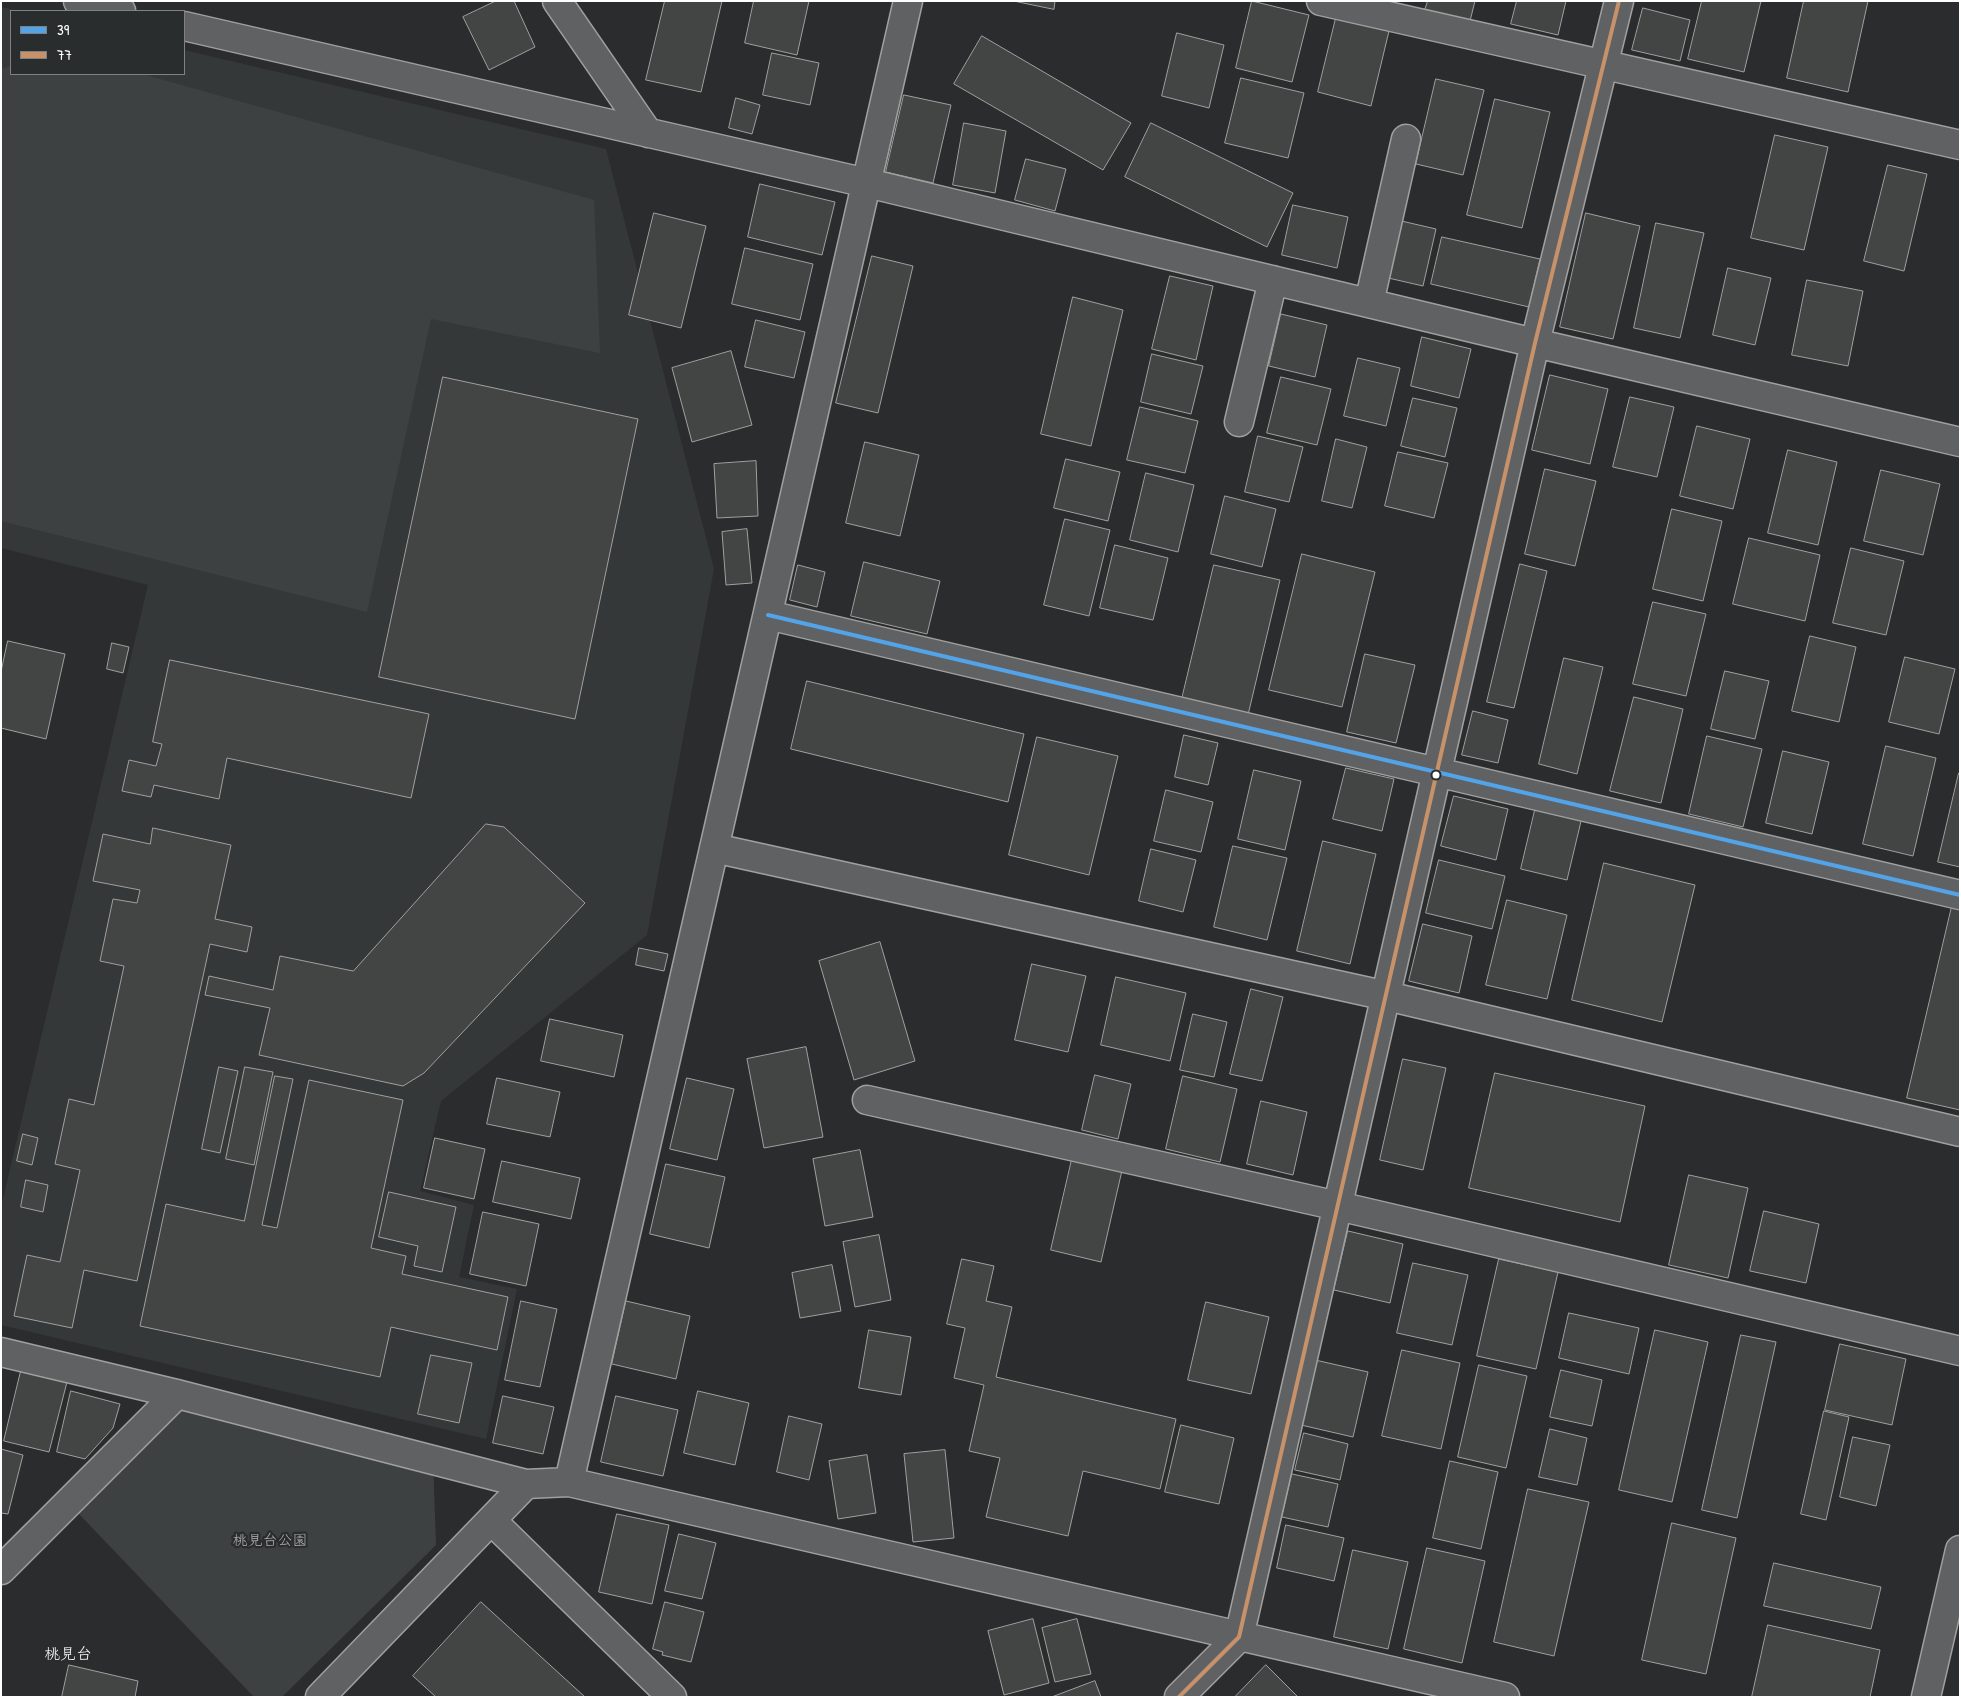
<!DOCTYPE html>
<html>
<head>
<meta charset="utf-8">
<style>
	body { margin:0 }
	#map { position:relative; width:1961px; height:1698px; overflow:hidden; background:#2b2c2d; font-family:"Patrick Hand",sans-serif }
	canvas { display:block }
	.frame { position:absolute; inset:0; border:2px solid #fff; pointer-events:none }
	.legend { position:absolute; left:10px; top:10px; width:175px; height:65px; box-sizing:border-box; background:#2a2d2e; border:1px solid #7f8182; margin:0; padding:6px 9px; list-style:none; font-size:15px; color:#fff }
	.legend li { display:flex; align-items:center; gap:10px; height:25px }
	.legend b { width:25px; border:1px solid #7f8182 }
</style>
</head>
<body>
<div id="map">
<canvas width="1961" height="1698"></canvas>
<div class="frame"></div>
<ul class="legend">
<li><b style="height:6px;background:#53a3e8"></b>39</li>
<li><b style="height:6px;background:#c7916a"></b>77</li>
</ul>
</div>
<script>
const c = document.querySelector('canvas').getContext('2d');
c.lineJoin = 'round';
function paint(path, color) {
  c.fillStyle = color;
  c.fill(path, 'evenodd');
}
function trace(path, color, width, dash) {
  c.strokeStyle = color;
  c.lineWidth = width;
  c.lineCap = dash ? 'butt' : 'round';
  c.setLineDash(dash || []);
  c.stroke(path);
}
function label(font, color, halo, rows, align = 'center') {
  c.font = font + ' "Patrick Hand","Klee One",sans-serif';
  c.lineWidth = 4.5;
  c.setLineDash([]);
  c.textBaseline = 'middle';
  c.strokeStyle = halo;
  c.fillStyle = color;
  for (const [text, x, y, turn = 0] of rows) {
    c.save();
    c.translate(x, y);
    c.rotate((+turn || 0) * Math.PI / 180);
    c.textAlign = isNaN(turn) ? turn : align;
    if (halo) c.strokeText(text, 0, 0);
    c.fillText(text, 0, 0);
    c.restore();
  }
}
paint(new Path2D(`
	M1,7l18,4h-8v63h173v-24l422,99 108,420 -67,366 -206,166 -21,90 54,14 -15,72 58,12 -31,150 -485,-114v-118l147,-622 -147,-37z`), '#353839');
paint(new Path2D(`
	M11,66v8h131l452,126 6,153 -169,-34 -64,293 -366,-91v-452z
	M177,1394l256,66 3,85 -154,152h-28l-176,-184z`), '#3e4142');
const building = new Path2D(`
	M496,1h18l21,46 -46,23 -26,-53z
	M665,1h57l-21,91 -55,-12z
	M754,1h55l-12,54 -52,-12z
	M1014,1h41l-1,8z
	M1252,1l57,14 -17,67 -56,-14z
	M1428,1h47l-5,20 -45,-11z
	M1517,1h49l-8,34 -47,-11z
	M1702,1h59l-17,71 -56,-13z
	M1804,1h64l-20,91 -61,-14z
	M1643,8l47,12 -10,41 -48,-11z
	M1336,18l53,13 -18,75 -53,-14z
	M1177,33l47,12 -15,63 -47,-12z
	M982,36l149,87 -28,47 -149,-86z
	M772,53l47,10 -9,42 -47,-10z
	M1241,78l63,15 -16,65 -63,-15z
	M1436,79l48,11 -21,85 -47,-11z
	M904,95l47,10 -18,78 -47,-11z
	M736,98l24,7 -8,29 -23,-6z
	M1495,99l55,13 -28,116 -55,-13z
	M964,123l42,8 -11,62 -42,-8z
	M1151,123l142,70 -26,54 -142,-70z
	M1775,135l53,12 -24,103 -53,-12z
	M1026,159l40,10 -11,42 -40,-11z
	M1888,165l39,9 -23,97 -40,-10z
	M760,184l75,18 -13,53 -74,-18z
	M1293,205l55,12 -11,51 -55,-13z
	M654,213l52,13 -25,102 -52,-13z
	M1586,213l54,13 -27,113 -53,-12z
	M1397,220l39,9 -13,57 -39,-9z
	M1656,223l48,10 -24,105 -46,-10z
	M1442,237l98,22 -11,48 -98,-23z
	M745,248l68,16 -13,56 -68,-16z
	M872,256l41,10 -35,147 -42,-10z
	M1728,268l43,10 -16,67 -42,-10z
	M1170,276l43,10 -17,74 -44,-11z
	M1807,280l56,11 -15,75 -56,-11z
	M1073,297l50,13 -32,136 -50,-12z
	M1281,314l46,11 -12,52 -46,-11z
	M756,320l49,12 -11,46 -49,-11z
	M1422,337l49,12 -12,49 -48,-12z
	M731,351l21,74 -60,17 -20,-74z
	M1152,354l51,12 -12,48 -50,-12z
	M1358,358l42,10 -14,58 -42,-10z
	M1550,375l58,14 -18,75 -58,-14z
	M443,377l195,42 -63,300 -196,-42z
	M1281,377l50,12 -14,56 -50,-12z
	M1630,397l44,10 -17,70 -44,-10z
	M1413,398l44,10 -12,49 -44,-11z
	M1140,407l58,14 -13,52 -58,-13z
	M1697,426l53,13 -17,70 -53,-13z
	M1258,436l45,11 -14,55 -44,-10z
	M1336,439l31,8 -15,61 -30,-7z
	M865,442l54,13 -19,81 -54,-13z
	M1788,450l49,12 -19,83 -50,-12z
	M1398,452l50,11 -14,55 -49,-12z
	M1066,459l54,13 -12,49 -54,-13z
	M756,461l2,55 -41,2 -3,-54z
	M1545,469l51,12 -21,85 -50,-12z
	M1881,470l59,14 -17,71 -59,-14z
	M1146,473l48,12 -16,67 -48,-12z
	M1225,496l51,13 -14,58 -51,-13z
	M1672,509l50,12 -19,80 -50,-12z
	M1065,519l45,11 -21,86 -45,-11z
	M747,529l5,54 -26,2 -4,-53z
	M1749,538l71,17 -15,66 -72,-17z
	M1115,545l53,13 -15,62 -53,-12z
	M1851,548l53,13 -18,74 -53,-12z
	M1302,554l73,18 -33,135 -73,-17z
	M864,562l76,19 -13,53 -76,-18z
	M1520,564l27,7 -33,137 -27,-6z
	M798,565l27,7 -8,35 -27,-7z
	M1214,565l66,15 -32,135 -66,-16z
	M1653,602l53,12 -20,82 -53,-12z
	M1810,636l46,11 -17,75 -47,-11z
	M8,641l57,13 -19,85 -45,-11v-56z
	M112,643l17,4 -6,26 -16,-4z
	M1365,654l50,11 -19,78 -49,-11z
	M1905,657l50,12 -16,65 -50,-12z
	M1564,658l39,9 -26,107 -38,-10z
	M170,660l259,54 -18,84 -184,-40 -8,41 -65,-14 -3,12 -29,-6 7,-31 27,6 6,-22 -9,-2z
	M1725,671l44,10 -14,58 -44,-10z
	M807,681l217,53 -16,68 -217,-53z
	M1634,697l49,12 -22,94 -51,-12z
	M1473,711l35,9 -10,43 -36,-8z
	M1184,735l34,8 -10,42 -33,-8z
	M1707,736l55,13 -19,78 -54,-13z
	M1037,737l81,19 -29,119 -80,-20z
	M1886,746l50,12 -23,98 -50,-12z
	M1783,751l46,11 -17,72 -46,-11z
	M1346,768l48,11 -12,52 -49,-12z
	M1254,770l47,11 -16,69 -47,-11z
	M1959,773h1v94l-22,-5z
	M1166,790l47,12 -12,50 -47,-11z
	M1454,796l54,13 -12,51 -55,-14z
	M1536,806l46,11 -15,63 -46,-11z
	M486,824l18,3 81,76 -161,170 -21,13 -144,-31 11,-47 -65,-13 4,-19 64,14 7,-34 73,15z
	M153,828l78,17 -16,74 37,8 -5,25 -37,-8 -73,337 -53,-11 -12,58 -58,-12 13,-61 33,7 20,-92 -25,-6 14,-65 25,6 30,-139 -24,-5 13,-62 24,4 3,-13 -47,-9 10,-47 47,10z
	M1323,841l53,13 -26,110 -53,-13z
	M1233,846l54,12 -20,82 -53,-13z
	M1151,849l45,11 -13,52 -44,-11z
	M1439,860l66,16 -13,53 -66,-16z
	M1604,863l91,22 -33,137 -90,-22z
	M1507,900l60,15 -20,84 -61,-14z
	M1953,902l7,2v206l-53,-12z
	M1423,924l49,12 -13,57 -50,-12z
	M880,942l35,119 -61,19 -35,-119z
	M639,948l29,6 -4,17 -28,-6z
	M1032,964l54,12 -18,76 -53,-12z
	M1116,977l70,16 -16,68 -69,-16z
	M1251,989l32,8 -21,84 -32,-7z
	M1193,1014l34,8 -13,55 -34,-7z
	M550,1019l73,16 -9,42 -73,-16z
	M806,1047l17,90 -59,11 -17,-89z
	M1403,1059l43,9 -23,102 -43,-10z
	M219,1067l19,4 -18,82 -18,-4z
	M245,1067l28,5 -19,93 -28,-6z
	M1495,1073l150,33 -25,116 -151,-34z
	M1095,1075l36,9 -13,55 -36,-9z
	M275,1076l18,3 -31,146 15,3 32,-148 94,20 -32,148 35,8 -4,18 106,23 -11,53 -106,-23 -11,50 -240,-51 26,-122 78,17z
	M1183,1076l54,13 -17,73 -54,-13z
	M497,1078l63,14 -10,45 -63,-13z
	M687,1078l47,11 -17,71 -47,-11z
	M1261,1101l46,11 -14,63 -46,-11z
	M23,1134l15,4 -6,27 -15,-4z
	M435,1138l50,11 -11,50 -50,-11z
	M860,1150l13,67 -48,9 -12,-67z
	M1073,1155l50,11 -22,96 -50,-12z
	M502,1161l78,17 -9,41 -78,-17z
	M666,1164l59,13 -16,71 -59,-14z
	M1689,1175l59,13 -20,90 -59,-13z
	M26,1180l22,5 -5,27 -22,-5z
	M389,1192l67,15 -14,65 -28,-6 4,-20 -39,-9z
	M1764,1211l55,13 -13,59 -56,-12z
	M483,1212l56,12 -13,62 -56,-12z
	M1348,1231l55,13 -13,59 -56,-13z
	M879,1235l12,65 -36,7 -12,-65z
	M962,1259l32,7 -8,35 26,6 -16,70 180,42 -16,70 -77,-18 -15,65 -82,-19 14,-59 -31,-7 15,-66 -30,-7 11,-50 -18,-4z
	M1499,1259l59,13 -22,97 -59,-13z
	M1413,1263l55,12 -16,70 -55,-12z
	M832,1265l9,46 -41,7 -8,-45z
	M521,1301l36,8 -17,78 -35,-7z
	M626,1301l64,15 -14,63 -64,-15z
	M1206,1302l63,15 -18,77 -63,-14z
	M1569,1313l70,15 -10,46 -70,-16z
	M869,1330l42,7 -10,58 -42,-7z
	M1655,1330l53,12 -36,160 -53,-12z
	M1741,1335l35,7 -39,176 -35,-8z
	M1840,1344l66,15 -14,66 -67,-15z
	M1402,1350l58,13 -19,86 -59,-13z
	M431,1355l41,8 -13,60 -41,-9z
	M1315,1360l53,12 -15,65 -52,-12z
	M1479,1365l48,11 -21,92 -48,-11z
	M1561,1370l41,10 -10,46 -42,-9z
	M21,1371l46,11 -18,70 -45,-11z
	M71,1391l49,13 -7,24 -28,31 -28,-7z
	M698,1391l51,12 -14,62 -51,-12z
	M503,1396l51,11 -11,47 -50,-11z
	M616,1396l62,14 -15,66 -62,-14z
	M1824,1411l25,6 -23,103 -25,-6z
	M789,1416l33,8 -13,56 -32,-8z
	M1181,1425l53,13 -15,66 -54,-12z
	M1550,1429l37,9 -10,47 -38,-8z
	M1304,1433l44,11 -8,36 -45,-10z
	M1853,1437l37,8 -14,61 -36,-9z
	M1,1449l22,6 -15,59 -7,-1z
	M945,1450l9,88 -41,4 -9,-88z
	M867,1455l9,58 -38,6 -9,-58z
	M1450,1461l48,11 -17,77 -48,-11z
	M1292,1474l46,10 -10,43 -46,-10z
	M1528,1489l61,13 -35,154 -60,-14z
	M617,1514l52,11 -17,79 -53,-12z
	M1672,1523l64,15 -30,136 -64,-14z
	M1286,1525l58,13 -10,43 -57,-13z
	M679,1534l37,9 -14,56 -37,-8z
	M1427,1548l58,13 -23,102 -58,-14z
	M1353,1550l55,12 -20,87 -54,-12z
	M1774,1563l107,24 -10,42 -107,-23z
	M481,1602l104,95h-149l-23,-21z
	M665,1602l39,10 -13,50 -29,-7 1,-3 -10,-3z
	M1033,1619l16,64 -45,12 -16,-64z
	M1077,1619l14,55 -36,8 -13,-54z
	M1768,1625l112,25 -10,47h-118z
	M69,1665l69,16 -3,16h-73z
	M1266,1665l32,32h-63z
	M1095,1681l6,16h-49z`);
paint(building, '#434444');
trace(building, '#a0a0a0', 1);
const street = new Path2D(`
	M78,1l43,10
	M557,1l91,132
	M1321,1l639,144
	M184,26l683,157 668,160 425,99
	M1369,303l37,-164
	M1239,422l34,-142
	M768,615l1192,280
	M714,848l673,148 573,136
	M867,1100l471,106 622,145
	M1,1352l176,42 349,90 43,-2 936,215
	M569,1482l339,-1481
	M491,1520l181,177
	M1,1570l176,-176
	M320,1697l206,-213
	M1179,1697l60,-60 296,-1294 84,-342
	M1926,1697l34,-147`);
trace(street, '#a0a0a0', 31);
trace(street, '#606162', 28);
trace(new Path2D(`
	M768,615l1192,280`), '#53a3e8', 4);
trace(new Path2D(`
	M1179,1697l60,-60 296,-1294 84,-342`), '#c7916a', 4);
for (const [x, y, r, color] of [
	[1436,775,4.5,"#fff"]
]) {
  const dot = new Path2D();
  dot.arc(x, y, r, 0, 2 * Math.PI);
  c.fillStyle = color;
  c.fill(dot);
  trace(dot, '#2a2d2e', 2);
}
label('15px', '#b3b4b5', '#2a2d2e', [
	["桃見台公園",270,1541]
]);
label('16px', '#fff', '#2a2d2e', [
	["桃見台",68,1655]
]);
</script>
</body>
</html>
